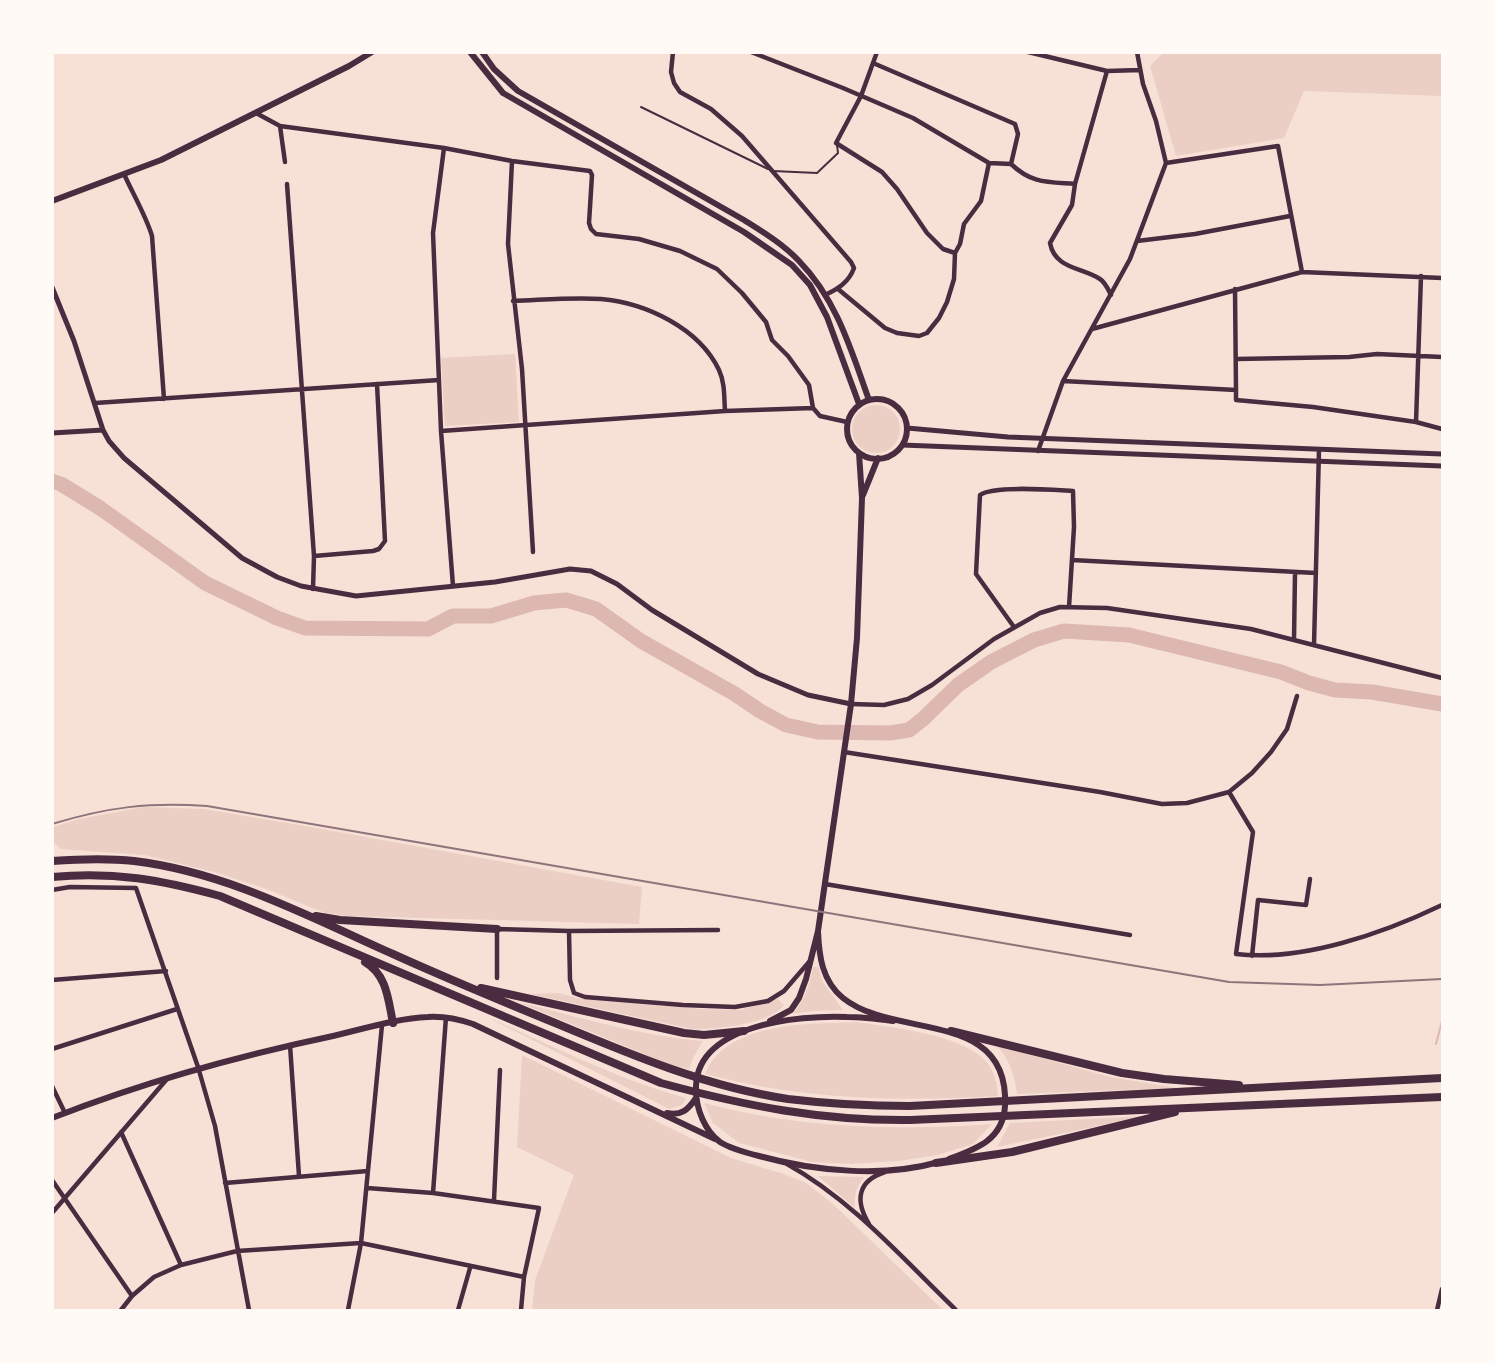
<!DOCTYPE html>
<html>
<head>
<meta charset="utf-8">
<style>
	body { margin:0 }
	#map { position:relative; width:1495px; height:1363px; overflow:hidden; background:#f7e1d7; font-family:"Source Sans 3",sans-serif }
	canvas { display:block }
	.frame { position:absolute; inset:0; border:54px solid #fffaf5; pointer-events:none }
</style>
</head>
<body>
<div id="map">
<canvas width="1495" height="1363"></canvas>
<div class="frame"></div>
</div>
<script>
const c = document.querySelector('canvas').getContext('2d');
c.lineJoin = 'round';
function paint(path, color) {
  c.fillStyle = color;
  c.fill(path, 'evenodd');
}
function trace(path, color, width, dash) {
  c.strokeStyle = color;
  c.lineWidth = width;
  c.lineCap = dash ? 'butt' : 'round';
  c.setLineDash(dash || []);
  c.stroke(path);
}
paint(new Path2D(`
	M1164,52l278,1v43l-138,-5 -20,47 -108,18 -26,-90z
	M515,354l4,68 -74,4 -4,-68z
	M852 429a24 24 0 1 1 48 0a24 24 0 1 1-48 0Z
	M144,807l60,2 107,18 331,60 -3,37 -292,-8 -22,-3 -59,-24 -52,-17 -70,-17 -83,-6 -8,-7v-15l26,-8z
	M813,967h5l5,15 20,28 -30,1 -20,3c11,-15 17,-28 20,-47z
	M559,993l18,5 125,11 38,1 38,-11 6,6c-13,19 -70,25 -92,24l-162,-35z
	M518,1002c61,15 123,34 185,39l-9,15 -5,13 -23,-6z
	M485,1016c66,29 131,63 201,82l-4,7 -13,4z
	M857,1022c33,5 112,13 132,43 6,9 8,19 9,31 -99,6 -196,4 -293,-22 22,-53 104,-50 152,-52z
	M996,1045l114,32 68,11 -161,6c-3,-20 -7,-34 -21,-49z
	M522,1055l209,103 53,16 22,9 26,20 111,107h-411l3,-30 39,-105 -57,-28z
	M704,1103c93,25 192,28 288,21l-19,20 -35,11 -39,6 -47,3 -40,-2 -73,-19 -26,-20z
	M1146,1116l-149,31 13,-24z
	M818,1176l46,1c-8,11 -10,18 -9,31z`), '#ebcfc5');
trace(new Path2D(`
	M1436,1044l6,-23`), '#dcb8b0', 2);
trace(new Path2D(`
	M52,481l9,3 39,24 105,75 72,35 28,10 123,1 25,-13h38l43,-13 32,-3 30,9 45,32 94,53 25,17 26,14 32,7 72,1 19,-3 14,-11 35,-34 33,-23 43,-22 30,-9 65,4 152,37 28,11 26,7 37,2 70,12`), '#dcb8b0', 15);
trace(new Path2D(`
	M641,107l127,62
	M773,171l44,2 21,-20 -1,-8`), '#4a2c40', 2);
trace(new Path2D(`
	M673,52l-2,20 3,11 6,9 31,17 31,27 109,126 3,6c-5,14 -16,21 -29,27
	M751,52l92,36 70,30 76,45 22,1c21,20 37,18 64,20
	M877,52l-16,44 -25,47 46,29 15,17 30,44 16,16 12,4
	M1028,52l79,19 33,-1
	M873,63l142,61 3,10 -7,30
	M1107,71l-32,113 -3,21 -22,38c5,26 31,24 50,36 5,3 8,10 11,16
	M256,113l24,13 164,22 68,13 78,10 2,4 -3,48 2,6 5,5 43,5 41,12 37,18 25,24 24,29 6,18 16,16 21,29 4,23
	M280,126l5,36
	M444,148l-11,85 8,198 12,155
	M512,161l-4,83 14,125 11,183
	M1166,163l112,-17 24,126
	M124,174c9,20 22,42 28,62l12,163
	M287,184l27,372 -1,33
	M1137,241l58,-7 95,-18
	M838,289l47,39 12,5 22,3 8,-3 12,-15 8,-16 7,-23 1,-26 5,-9 4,-20 17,-23 8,-38
	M1235,289l1,101
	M513,301c29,-1 59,-4 88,-2 45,4 98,29 118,71 6,13 5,27 6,41
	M1092,329l210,-57 140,6
	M1236,359l113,-2 28,-3 65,3
	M1063,381l173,9v10l77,7 103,15 5,-146
	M95,403l344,-23
	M1416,422l26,7
	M441,431l284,-20 88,-3 7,8 27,6
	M1038,451l25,-70 67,-122 36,-96 -10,-42 -13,-37 -6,-32
	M314,556l59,-5 6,-2 6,-8 -8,-157
	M1072,560l244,13
	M1014,627l-38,-53 4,-79c14,-10 74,-5 93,-4l1,36 -5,80
	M1294,640l1,-67
	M1314,645l5,-195
	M851,704l33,1 24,-6 24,-14 62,-46 46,-26 20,-6 47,1 144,21 191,49
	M844,752l256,40 62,12 25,-1 42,-11 23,-19 19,-21 16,-23 10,-33
	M1229,792l24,40 -17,122c66,8 148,-21 206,-49
	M825,884l305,51
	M52,890l18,-3 66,1 62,179 17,59 34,184
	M569,931l1,49 4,13 11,4 98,8 52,2 33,-6 16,-10 25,-29
	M1252,956l6,-56 48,5 4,-26
	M497,978v-49l72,2 149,-1
	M52,980l114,-9
	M290,1045l9,131
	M52,1049l125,-40
	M52,1086l13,27
	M121,1132l60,133
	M787,1164c65,36 116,95 169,146
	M52,1180l80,116
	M225,1183l143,-12
	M367,1188l66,5 106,15 -15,69 -3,33
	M433,1193l13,-176
	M494,1200l6,-130
	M52,1213l115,-134
	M869,1224c-14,-23 -12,-43 16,-52
	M121,1310l11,-14 22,-19 27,-12 56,-14 124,-8 163,34
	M348,1310l13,-67 21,-218
	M458,1310l12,-42
	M1437,1310l5,-21`), '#4a2c40', 4.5);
trace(new Path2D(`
	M52,287l22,54 29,89 6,11 15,17 118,100 35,19 24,9 55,10 139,-14 75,-13 21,2 26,13 35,26 106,64 50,21 43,9
	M907,428l101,9 434,17
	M52,433l51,-3
	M902,445l540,21`), '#4a2c40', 5);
trace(new Path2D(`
	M470,52l33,41 241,139 48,33 18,20 17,32 32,87
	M482,52l12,17 24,22 226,129c19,12 39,24 55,41 38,39 52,89 70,139
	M52,201l109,-41 188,-94 23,-14
	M847 429a30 30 0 1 1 60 0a30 30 0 1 1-60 0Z
	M863,495l15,-37
	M818,931c1,25 4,50 25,67 52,42 167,10 162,108 -2,34 -29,43 -56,53
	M770,1021l21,-11 8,-12 7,-19 12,-48 33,-227 6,-66 5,-140 -3,-45
	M893,1021c-15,-2 -31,-4 -46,-4 -48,-2 -153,7 -151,73 0,19 9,41 24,52 11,7 27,11 39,14 55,15 124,22 180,6
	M667,1113c14,3 21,-3 29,-15
	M52,1118c92,-36 186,-62 281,-82 30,-7 65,-18 95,-19 15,-1 30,2 45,7l242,115`), '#4a2c40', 6);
trace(new Path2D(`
	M52,861c28,-2 55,-3 82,0 92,11 176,56 259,93 55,25 111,48 167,71 74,31 148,62 228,74 41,5 81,7 122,7l532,-28
	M52,877c61,-6 110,3 168,19l441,187c85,23 160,38 249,37l532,-23
	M316,916l24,4 157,9
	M365,962c22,13 23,37 28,61
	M481,988l203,45 20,2 40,-4
	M951,1031l171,42 42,6 75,6
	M936,1163l76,-11 163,-40`), '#4a2c40', 8);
trace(new Path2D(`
	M52,824c56,-17 97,-22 155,-18l1022,176 91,3 122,-6`), '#8f747c', 2);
</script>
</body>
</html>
